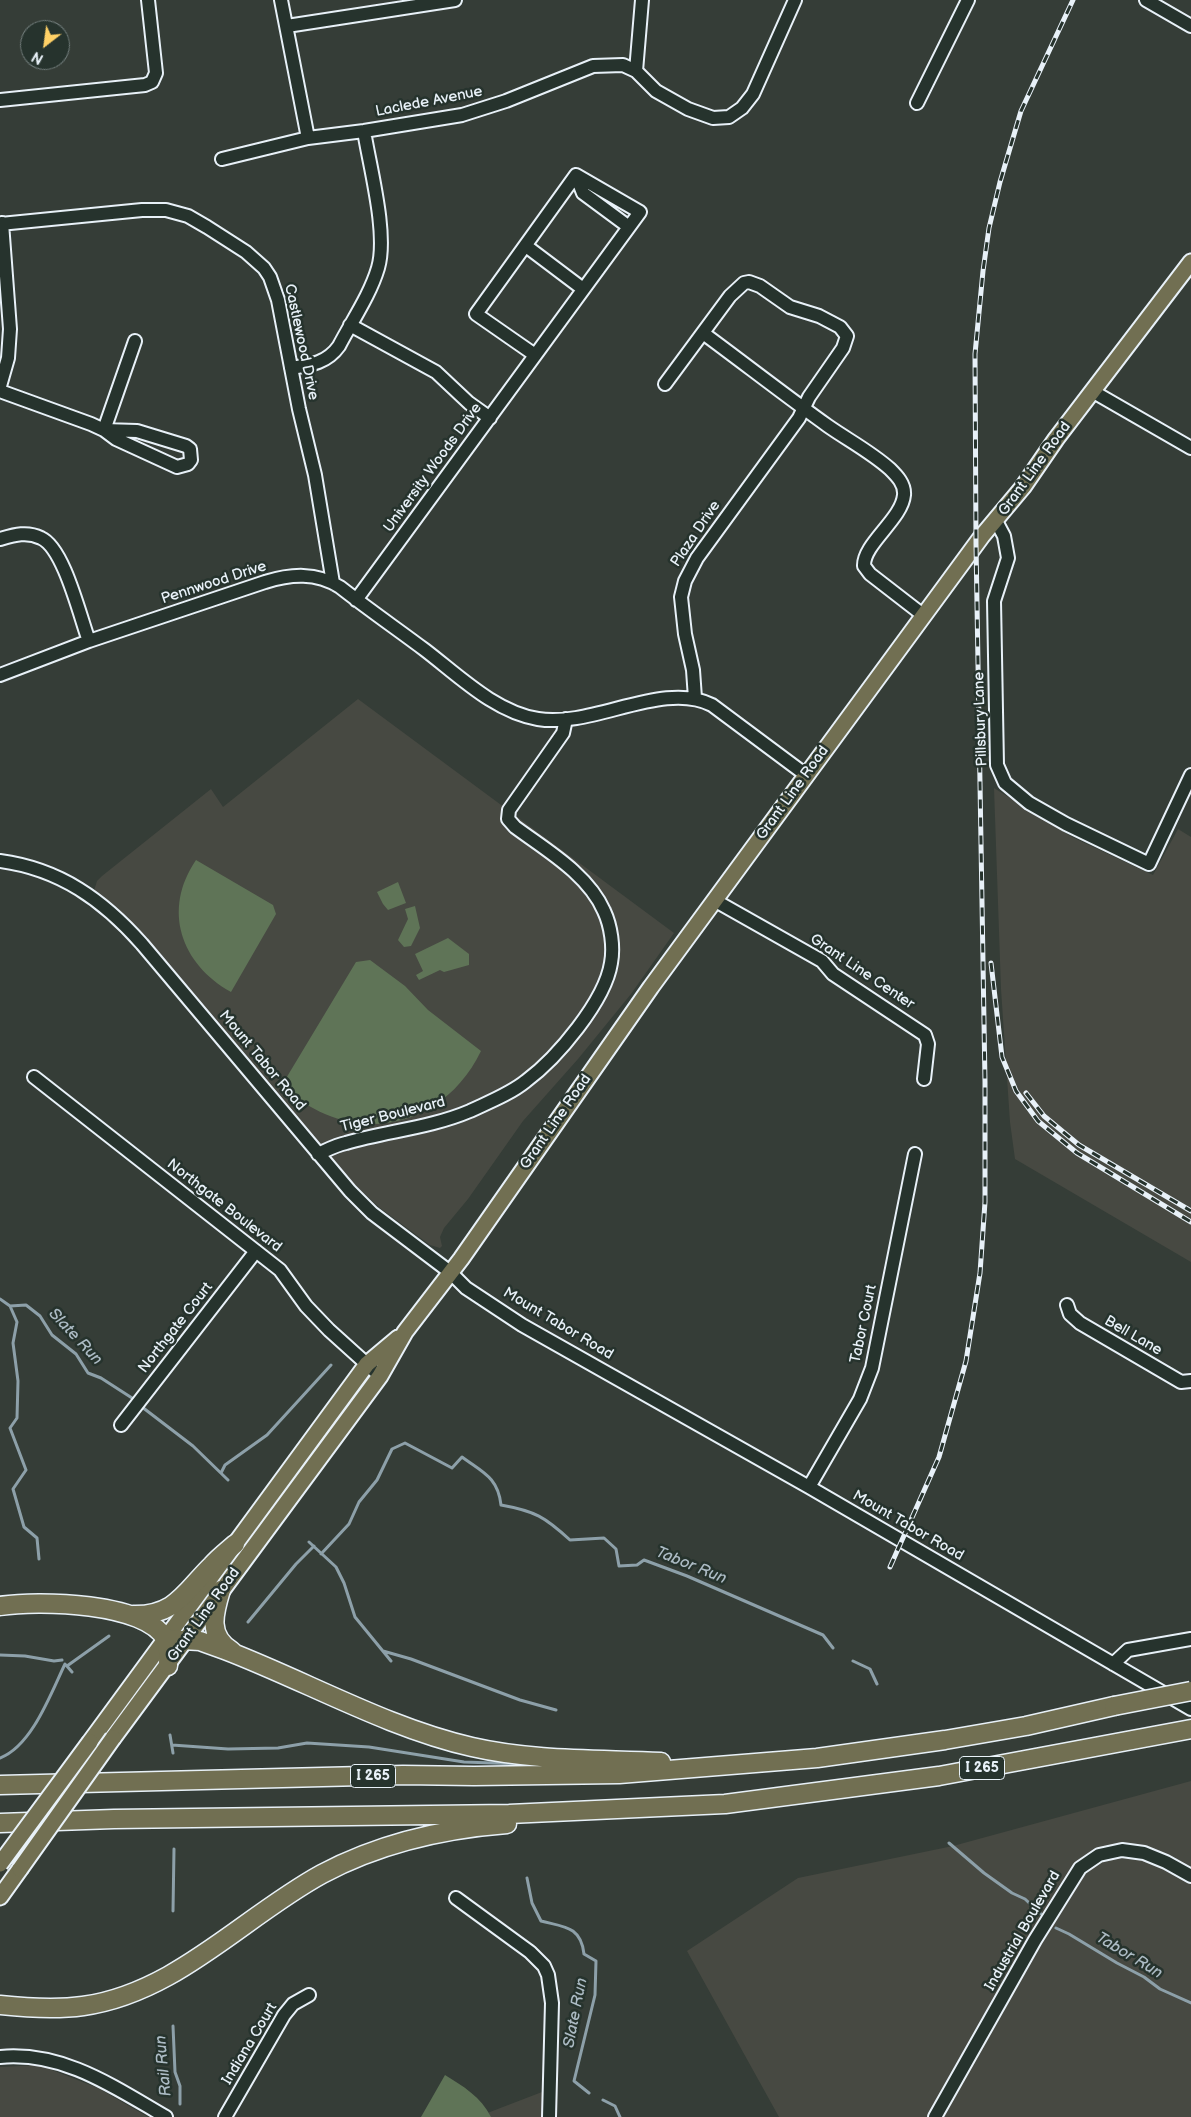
<!DOCTYPE html>
<html>
<head>
<meta charset="utf-8">
<style>
	body { margin:0 }
	#map { position:relative; width:1191px; height:2117px; overflow:hidden; background:#353d37; font-family:"Balsamiq Sans",sans-serif }
	canvas { display:block }
	.north { position:absolute; left:20px; top:20px; width:50px; height:50px; box-sizing:border-box; background:#26332d; border:1px solid #747f7e; border-radius:50%; rotate:210deg; font-size:14px; font-weight:700; line-height:20px; text-align:center; color:#e8f1f8 }
	.north::after { content:''; display:block; margin:auto; width:18px; height:22px; background:#ffd166; clip-path:polygon(50% 0,100% 100%,50% 72%,0 100%) }
</style>
</head>
<body>
<div id="map">
<canvas width="1191" height="2117"></canvas>
<div class="north">N</div>
</div>
<script>
const c = document.querySelector('canvas').getContext('2d');
c.lineJoin = 'round';
function paint(path, color) {
  c.fillStyle = color;
  c.fill(path, 'evenodd');
}
function trace(path, color, width, dash) {
  c.strokeStyle = color;
  c.lineWidth = width;
  c.lineCap = dash ? 'butt' : 'round';
  c.setLineDash(dash || []);
  c.stroke(path);
}
function label(font, color, halo, rows, align = 'center') {
  c.font = font + ' "Balsamiq Sans",sans-serif';
  c.lineWidth = 5;
  c.setLineDash([]);
  c.textBaseline = 'middle';
  c.strokeStyle = halo;
  c.fillStyle = color;
  for (const [text, x, y, turn = 0] of rows) {
    c.save();
    c.translate(x, y);
    c.rotate((+turn || 0) * Math.PI / 180);
    c.textAlign = isNaN(turn) ? turn : align;
    if (halo) c.strokeText(text, 0, 0);
    c.fillText(text, 0, 0);
    c.restore();
  }
}
paint(new Path2D(`
	M358,699l316,234 -43,61 -53,65 -55,62 -55,78 -24,29 -4,9 2,9 -2,2 -10,-3 -50,-37 -39,-36 -206,-244 -17,-17 -24,-20 3,-10 5,-5 109,-87 12,18z
	M994,788l78,49 81,38 25,-46 13,8v425l-176,-103 -5,-37 -9,-133z
	M1191,1781v336h-412l-92,-166 111,-73 155,-32z
	M39,2065l59,23 50,29h-148v-50z
	M542,2092l13,5 -1,20h-77z`), '#474942');
paint(new Path2D(`
	M196,860l77,45 3,9 -45,78c-50,-28 -69,-82 -35,-132z
	M398,882l8,21 -18,7 -5,-6 -6,-12z
	M415,906l5,22 -9,18 -7,1 -6,-7 10,-21 -3,-10z
	M448,938l21,16v11l-25,7 -4,-2 -21,10 -3,-5 7,-4 -8,-17z
	M370,960l35,26 23,24 53,41c-40,82 -134,97 -199,34l74,-123z
	M445,2075c18,11 36,22 46,42h-70z`), '#5f7457');
trace(new Path2D(`
	M0,1299l10,7 16,-1 14,11 12,19 24,19 12,19 13,5 31,20
	M10,1306l7,16 -4,21 5,38 -1,37 -7,10 16,42 -13,19 11,38 13,11 2,21
	M142,1407l51,39 35,34
	M221,1473l4,-8 42,-30 64,-70
	M309,1542l27,25 8,16 11,34 36,44
	M321,1554l28,-30 10,-22 18,-22 15,-31 13,-6 47,25 10,-11c20,15 36,20 39,48 34,6 44,12 69,35l34,-2 12,11 3,17 18,-1 7,-5 43,16 136,59 10,13
	M248,1622l48,-58 18,-18
	M383,1651l28,8 109,41 36,10
	M0,1655l25,1 29,5 8,-1
	M853,1661l17,8 7,15
	M66,1665l6,7
	M67,1666l42,-30
	M170,1735l3,18
	M172,1745l56,4 50,-1 29,-5 62,4 95,15 57,2
	M0,1758c32,-12 51,-65 65,-94
	M949,1843l35,30 28,20 13,6 16,15
	M527,1878l5,25 9,18c23,6 40,5 43,33l12,7 -1,34 -21,86 15,12
	M173,1911l1,-62
	M1056,1928l13,6 48,29 27,14 16,12 31,14
	M173,2026l2,46 5,14v18
	M603,2100l12,6 5,11`), '#8da0a9', 3);
const minor = new Path2D(`
	M281,0l27,138
	M642,0l-6,71 20,20 32,18 25,9 16,-1 13,-9 11,-14 42,-94
	M1146,0l45,26
	M287,26l168,-26
	M0,100l145,-15 7,-3 4,-9 -8,-73
	M917,103l51,-103
	M222,159l86,-21 56,-7 98,-16 44,-14 87,-35 30,-1 13,6
	M0,224l142,-14h24l22,6 19,11 39,25 18,16 6,9 8,23 21,109 16,66 18,108
	M526,246l57,43
	M350,325l86,47 33,31 21,15
	M703,333c42,31 83,63 125,93 20,14 43,26 62,43 7,7 15,15 14,26 -2,24 -41,49 -40,71l6,8 53,41
	M535,355l-59,-41 100,-139
	M291,368c20,-3 36,-5 48,-22 13,-25 31,-51 39,-78 10,-34 -8,-100 -14,-137
	M665,384l65,-88 14,-13 5,-1 11,4 30,21 29,9 21,11 7,9 -4,12 -34,49 -10,21 -102,140 -12,23 -4,16 4,37 8,36 2,28
	M0,386l8,-28 2,-29 -8,-106
	M0,391l91,33 13,6 31,-89
	M1092,391l99,57
	M104,430l33,1 49,15 4,3 1,11 -3,4 -11,3 -61,-28z
	M996,521l8,15 4,22 -14,43 3,164 8,18 24,20 37,21 83,40 42,-89
	M0,539c14,-4 27,-8 41,-1 23,10 39,79 48,103
	M356,600l284,-388 -64,-37 7,18 46,34
	M0,675l89,-34 176,-59c26,-8 51,-10 75,5 28,22 57,42 85,63 34,26 70,62 113,69 55,9 125,-39 174,-14l94,70
	M0,861c60,8 103,39 142,83l208,247 22,22 78,59 16,16 56,37 287,162 382,222
	M714,900l108,61 11,13 92,61 3,9 -4,35
	M34,1077l246,193 26,36 23,24 51,46
	M318,1154c9,-4 18,-9 28,-11 41,-12 84,-15 124,-32 19,-9 40,-17 56,-30 31,-23 79,-80 85,-118 3,-16 0,-37 -7,-52 -16,-37 -58,-61 -89,-84l-7,-8 1,-9 54,-77 3,-14
	M1067,1305l3,9 10,9 101,59 10,-1
	M121,1425l135,-174
	M809,1487l51,-88 12,-31 43,-214
	M1113,1664l15,-14 63,-11
	M456,1898l74,54 14,14 4,9 4,28 -3,114
	M0,2057c63,-6 114,30 166,60
	M225,2117l59,-102 9,-11 16,-9
	M935,2117l100,-177 45,-72 19,-13 23,-5 22,3 22,9 25,14`);
const major = new Path2D(`
	M113,1738l267,-362 25,-44 56,-73 190,-272 331,-451 41,-49 33,-48 135,-177
	M90,1742l277,-378 31,-26
	M0,1897l20,-28`);
const highway = new Path2D(`
	M221,1590c-7,23 -14,46 11,61
	M0,1606c37,-6 147,-4 166,34 3,8 2,18 2,26
	M133,1615c43,1 52,-24 79,-50 7,-8 15,-14 23,-21
	M165,1639l35,2 25,9c81,31 163,78 247,97 61,14 126,12 189,15
	M0,1785l403,-10 71,1 145,-2 198,-16 128,-18 81,-14 88,-20
	M0,1823l114,-4 395,-5 216,-10 214,-28 252,-47
	M0,2005c28,3 55,5 83,1 93,-13 160,-89 239,-132 58,-31 120,-45 185,-50`);
trace(minor, '#e8f1f8', 16);
trace(major, '#e8f1f8', 19);
trace(highway, '#e8f1f8', 21);
trace(minor, '#26332d', 12);
trace(major, '#716f52', 15);
trace(highway, '#716f52', 18);
const rail = new Path2D(`
	M991,963l11,94 14,34 22,30 39,32 114,69
	M1026,1093l18,23 35,29 112,66
	M890,1567l49,-110 27,-96 14,-88 5,-71v-120l-9,-538 -1,-190 8,-83 6,-43 11,-46 21,-71 52,-111`);
trace(rail, '#e8f1f8', 5);
trace(rail, '#26332d', 3, [9]);
const majorBridge = new Path2D(`
	M0,1864l90,-122
	M20,1869l93,-131`);
const highwayBridge = new Path2D(`
	M1114,1706l77,-15`);
trace(majorBridge, '#e8f1f8', 19, []);
trace(highwayBridge, '#e8f1f8', 21, []);
trace(majorBridge, '#716f52', 15);
trace(highwayBridge, '#716f52', 18);
for (const [x, y, w] of [
	[982,1768,45],
	[373,1776,45]
]) {
  const box = new Path2D();
  box.roundRect(x - w / 2, y - 11.5, w, 23, 4);
  c.fillStyle = '#26332d';
  c.fill(box);
  trace(box, '#e8f1f8', 1);
}
label('bold 14px', '#e8f1f8', null, [
	["I 265",982,1768],
	["I 265",373,1776]
]);
label('15px', '#e8f1f8', '#26332d', [
	["Laclede Avenue",429,102,-11],
	["Castlewood Drive",301,342,78],
	["University Woods Drive",433,468,-54],
	["Grant Line Road",1035,469,-54],
	["Plaza Drive",696,534,-56],
	["Pennwood Drive",214,583,-18],
	["Pillsbury Lane",981,719,-92],
	["Grant Line Road",793,793,-54],
	["Grant Line Center",862,972,34],
	["Mount Tabor Road",262,1061,50],
	["Tiger Boulevard",393,1115,-14],
	["Grant Line Road",556,1122,-55],
	["Northgate Boulevard",224,1206,38],
	["Mount Tabor Road",558,1324,31],
	["Tabor Court",864,1324,-78],
	["Northgate Court",176,1328,-52],
	["Bell Lane",1133,1336,30],
	["Mount Tabor Road",908,1526,30],
	["Grant Line Road",204,1615,-54],
	["Industrial Boulevard",1023,1931,-60],
	["Indiana Court",250,2044,-59]
]);
label('italic 16px', '#acbbc4', '#26332d', [
	["Slate Run",75,1337,47],
	["Tabor Run",691,1566,22],
	["Tabor Run",1129,1956,31],
	["Slate Run",576,2013,-79],
	["Rail Run",164,2066,-95]
]);
</script>
</body>
</html>
